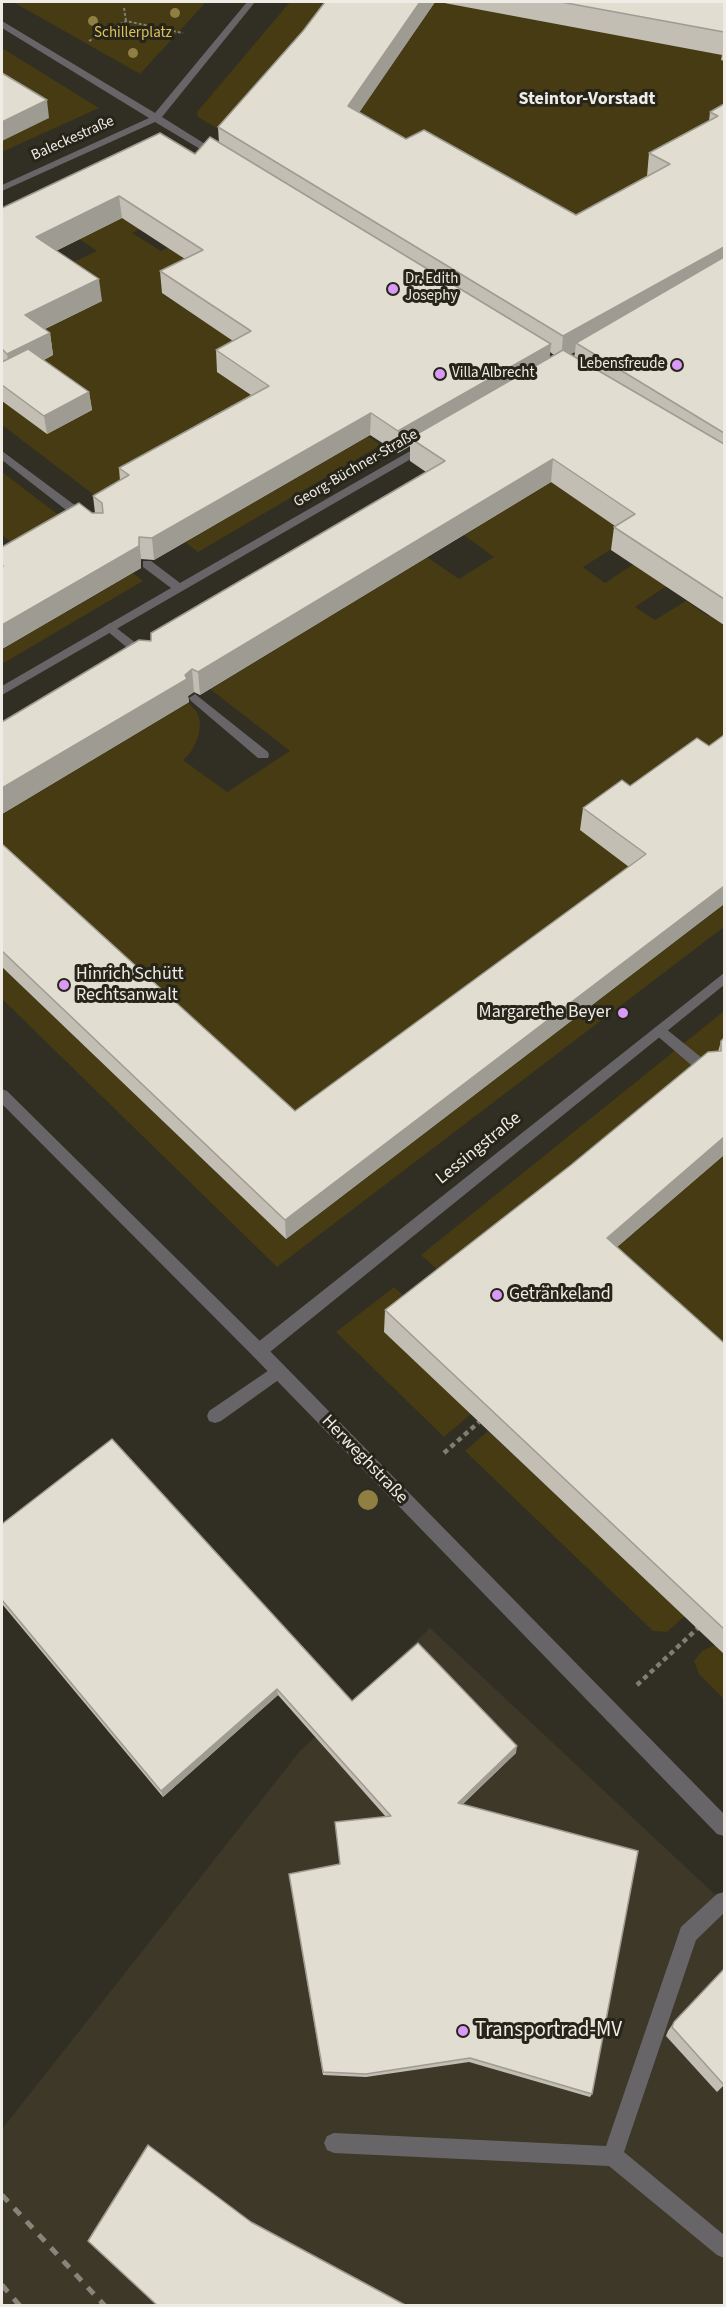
<!DOCTYPE html>
<html>
<head>
<meta charset="utf-8">
<style>
	body { margin:0 }
	#map { position:relative; width:726px; height:2307px; overflow:hidden; background:#312e23; font-family:"Source Sans 3",sans-serif }
	canvas { display:block }
	.frame { position:absolute; inset:0; border:3px solid #eeece5; pointer-events:none }
</style>
</head>
<body>
<div id="map">
<canvas width="726" height="2307"></canvas>
<div class="frame"></div>
</div>
<script>
const c = document.querySelector('canvas').getContext('2d');
c.lineJoin = 'round';
function paint(path, color) {
  c.fillStyle = color;
  c.fill(path, 'evenodd');
}
function trace(path, color, width, dash) {
  c.strokeStyle = color;
  c.lineWidth = width;
  c.lineCap = dash ? 'butt' : 'round';
  c.setLineDash(dash || []);
  c.stroke(path);
}
function label(font, color, halo, rows, align = 'center') {
  c.font = font + ' "Source Sans 3",sans-serif';
  c.lineWidth = 6;
  c.setLineDash([]);
  c.textBaseline = 'middle';
  c.strokeStyle = halo;
  c.fillStyle = color;
  for (const [text, x, y, turn = 0] of rows) {
    c.save();
    c.translate(x, y);
    c.rotate((+turn || 0) * Math.PI / 180);
    c.textAlign = isNaN(turn) ? turn : align;
    if (halo) c.strokeText(text, 0, 0);
    c.fillText(text, 0, 0);
    c.restore();
  }
}
paint(new Path2D(`
	M430,1628l294,275v402h-722v-176l298,-378z`), '#3d3827');
paint(new Path2D(`
	M13,2h193l-66,72z
	M290,2h434v243l-163,89 -363,-217 -1,-5z
	M2,48l97,60 -97,44z
	M126,212l34,7 -28,14 29,18 28,-14 37,24 -64,33 45,29 114,15 -198,179 -121,-92v-136l54,-19 41,-19 -28,-19z
	M368,436l13,9 -183,107 -13,-10z
	M559,471l3,19 75,43 -54,34 22,16 65,-43 33,22 -68,45 20,13 31,-19 22,15 16,-12v179l-143,47 61,46 -346,255 -294,-270v-48l186,-111c3,4 8,8 10,12 6,15 -3,37 -15,46l44,32 63,-41 -80,-62 217,-132 32,22 35,-22 -30,-22z
	M2,472l75,57 -48,27 -27,-21z
	M133,573l10,8 -141,83v-15z
	M724,904v23l-447,340 -275,-268v-32l284,272z
	M724,1011v43l-275,226 -28,-25z
	M724,1155v216l-129,-117 32,-15z
	M394,1287l22,20 -31,25 86,82 -27,23 -108,-105z
	M488,1431l197,185 -18,16 -14,-1 -188,-180z
	M715,1645l9,9v45l-25,-25 -5,-13 8,-10z`), '#463b12');
trace(new Path2D(`
	M124,8l2,13
	M89,41l37,-20 57,12`), '#807d74', 2, [3, 2]);
trace(new Path2D(`
	M444,1453l35,-31
	M637,1685l61,-57`), '#807d74', 4.5, [5, 4]);
paint(new Path2D(`
	M110,623l40,31v6h-8l-36,-30 -2,-3z
	M195,694l73,58 1,3 -1,3h-10l-67,-57 -2,-3z
	M660,1024l53,43 2,4 -2,4h-10l-48,-41 -2,-4z
	M278,1364l6,2 2,5 -2,5 -63,45 -6,2 -6,-2 -2,-5 2,-5z
	M724,1892v21l-28,27 -72,212 100,83v23l-7,-3 -108,-89 -275,-13 -7,-3 -3,-7 3,-7 7,-3 272,13 75,-219 36,-33z`), '#686569');
paint(new Path2D(`
	M247,2h8l-93,115 59,37v4h-6l-60,-36 -153,69v-6l147,-67 -147,-90v-7l153,92z
	M426,442l4,2v4l-428,247v-9l169,-98 -28,-21v-6h8l29,22z
	M2,451l90,67v6h-8l-82,-64z
	M724,973v12l-459,371 -6,2 -6,-2 -2,-5 2,-5z`), '#686569');
paint(new Path2D(`
	M2,1089l5,2 258,255 459,468v22l-7,-2 -464,-478 -251,-252z`), '#686569');
trace(new Path2D(`
	M2,2195l103,111
	M2,2285l18,21`), '#87847b', 5, [9, 9]);
c.fillStyle = '#907f42';
for (const [x, y, r] of [
	[175,13,5],
	[93,21,5],
	[133,53,5],
	[368,1500,10]
]) {
  c.beginPath();
  c.arc(x, y, r, 0, 2 * Math.PI);
  c.fill();
}
paint(new Path2D(`
	M435,2l-76,110 47,27 170,76 71,-39 2,-23 60,-32 1,-9 14,-8v521l-113,-75 3,-23 1,-1 -64,-44 -351,213 -6,-3 -6,4 1,6 -187,112v-92l149,-81 275,-169 -16,-11v-15l-12,7 -28,-18 -216,125 -13,-1v9l-139,81v-102l90,-34h3l-2,-17 27,-15 -1,-13 132,-73 -34,-23 -1,-22 17,-9 -71,-48 -2,-22 25,-12 -63,-41 -66,33 46,50 -57,28 5,4 3,22 -9,5 45,32 3,18 -45,24 -45,-33v-193l193,-54 24,-11 -1,-16zM550,352l4,3 -5,3zM575,352l-1,5 -4,-3z
	M439,2h285v59l-3,-1 1,-5z
	M724,735v169l-438,335 -284,-272v-123l293,267 334,-244 -49,-37 3,-22 47,-22 79,-40z
	M724,1038v117l-107,92 107,96v311l-340,-322 1,-22 333,-258 3,-11z
	M2,1524l350,177 164,52 -53,51 129,290 -2,3 -121,-35 -103,15 -43,-2 -34,-201 50,-10 47,-47 -108,-122 -115,102 -161,-193z
	M674,2022l50,63 -7,7 -51,-56 2,-5z`), '#c2beb3');
paint(new Path2D(`
	M420,2h15l-87,127v-23z
	M47,100l2,18 -47,23v-19z
	M119,196l3,22 -83,41 -3,-22z
	M724,247v21l-148,75 -1,9 -14,7 2,-23z
	M99,279l3,22 -74,36 -3,-22z
	M50,333l3,22 -42,21 -4,-22z
	M551,344l-2,22 -139,72v8l-12,7v-22z
	M89,392l3,18 -45,24 -3,-18z
	M371,413l-1,22 -216,125 -2,-22z
	M553,459l-2,23 -351,213 -2,-23z
	M139,537l2,22v9l-139,81v-24z
	M192,669l2,23 -6,4 1,6 -187,112v-26l183,-113z
	M724,886v18l-438,335 -1,-19z
	M724,1137v18l-122,105 5,-22z
	M277,1689l1,6 -115,102 -2,-6z
	M517,1746l-1,7 -58,55v-5z`), '#9e9b92');
const building = new Path2D(`
	M325,2h95l-72,104 58,33 18,-9 152,85 94,-51 -21,-11 69,-37 -8,-4 14,-8v143l-161,89 -345,-209 85,-96z
	M561,2h163v30z
	M2,73l45,27 -45,22z
	M160,133l35,21 15,-17 341,207 -153,87 -27,-18 -219,125 -13,-1v9l-137,79v-58l1,-1 -1,-2v-17l77,-44 13,10h11l-1,-10 -9,-7 36,-21 -10,-7 150,-82 -53,-36 35,-19 -91,-60 43,-21 -84,-54 -83,41 63,42 -74,36 25,18 -43,21 -5,-5v-141z
	M724,257v176l-148,-90z
	M28,349l61,43 -45,24 -42,-31v-23z
	M563,350l161,94v155l-110,-72 21,-13 -82,-55 -355,213 -6,-3 -7,6 2,4 -185,109v-66l137,-82 12,1v-8l294,-172 -35,-23z
	M724,735v151l-439,334 -283,-269v-107l293,267 351,-257 -63,-46 39,-28 8,6 67,-48 12,8z
	M724,1038v99l-117,101 117,105v286l-339,-319 186,-145 137,-113 13,-1v-10z
	M112,1439l240,262 66,-58 99,103 -59,57 180,48 -46,243 -122,-36 -104,16 -43,-2 -34,-198 51,-10 -5,-42 56,-6 -114,-127 -116,102 -159,-191v-76z
	M724,1969v116l-52,-58 2,-5z
	M148,2145l103,77 156,84h-249l-70,-65z`);
paint(building, '#e1ddd0');
trace(building, '#9e9b92', 1.5);
for (const [x, y, r, color] of [
	[393,289,6,"#d99af7"],
	[677,365,6,"#d99af7"],
	[440,374,6,"#d99af7"],
	[64,985,6,"#d99af7"],
	[623,1013,6,"#d99af7"],
	[497,1295,6,"#d99af7"],
	[463,2031,6,"#d99af7"]
]) {
  const dot = new Path2D();
  dot.arc(x, y, r, 0, 2 * Math.PI);
  c.fillStyle = color;
  c.fill(dot);
  trace(dot, '#272419', 2);
}
label('15px', '#dec25c', '#272419', [
	["Schillerplatz",133,34]
]);
label('15px', '#eeece5', '#272419', [
	["Baleckestraße",73,139,-24],
	["Georg-Büchner-Straße",356,469,-30]
]);
label('15px', '#eeece5', '#272419', [
	["Dr. Edith",405,280],
	["Josephy",405,297],
	["Lebensfreude",665,365,"right"],
	["Villa Albrecht",452,374]
], 'left');
label('bold 18px', '#eeece5', '#272419', [
	["Steintor-Vorstadt",587,100]
]);
label('18px', '#eeece5', '#272419', [
	["Hinrich Schütt",76,975],
	["Rechtsanwalt",76,996],
	["Margarethe Beyer",611,1013,"right"],
	["Getränkeland",509,1295]
], 'left');
label('18px', '#eeece5', '#272419', [
	["Lessingstraße",479,1149,-39],
	["Herweghstraße",364,1460,46]
]);
label('21px', '#eeece5', '#272419', [
	["Transportrad-MV",475,2031]
], 'left');
</script>
</body>
</html>
